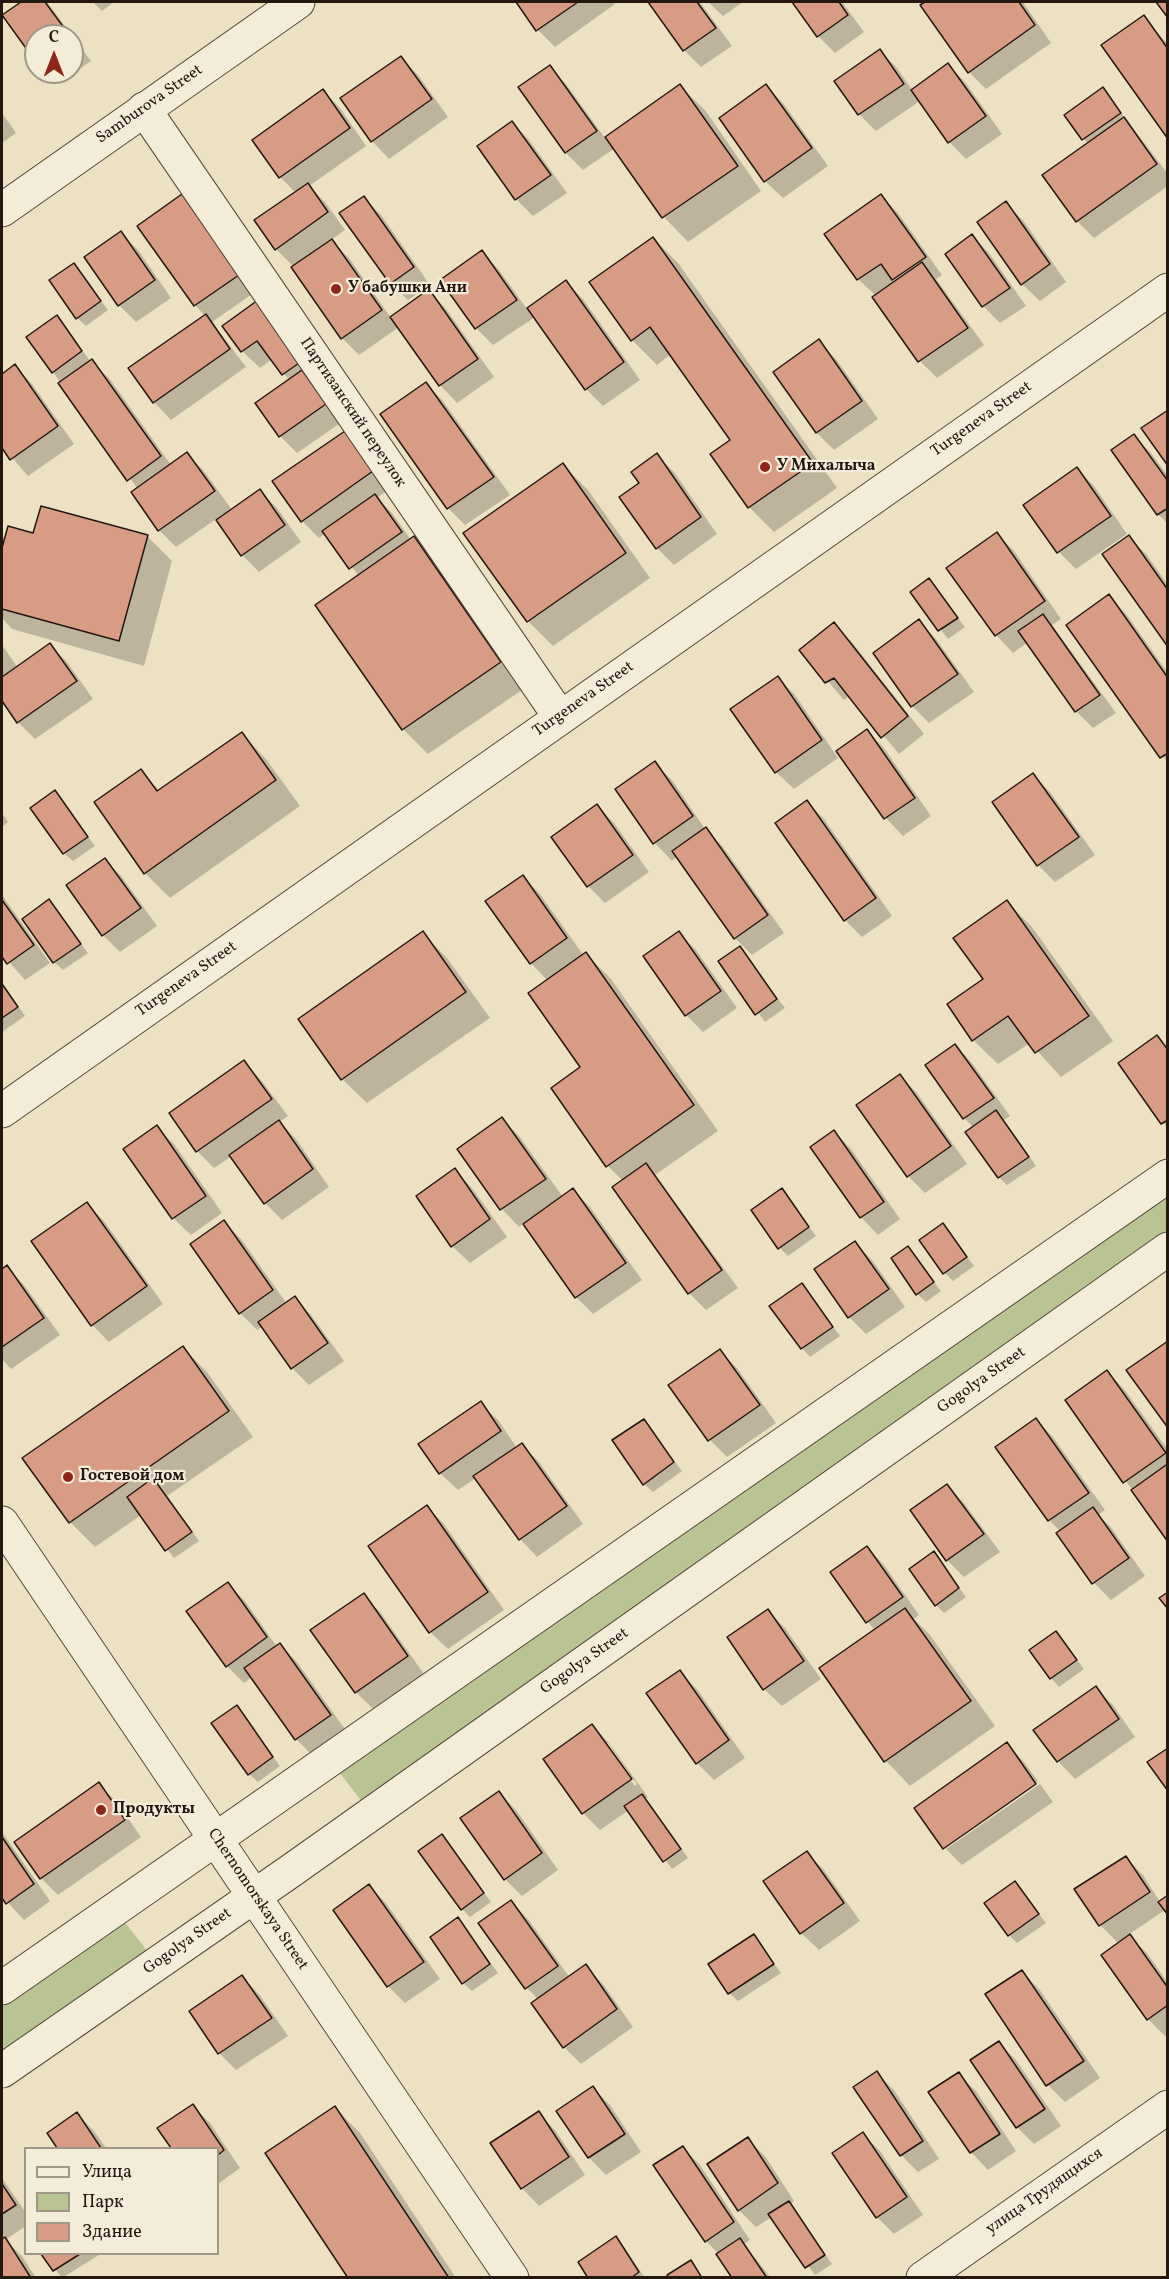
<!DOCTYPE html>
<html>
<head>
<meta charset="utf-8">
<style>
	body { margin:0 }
	#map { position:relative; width:1169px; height:2279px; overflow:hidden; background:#ece2c3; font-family:Vollkorn,serif }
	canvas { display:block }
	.frame { position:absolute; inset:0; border:3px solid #241712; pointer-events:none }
	.legend { position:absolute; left:24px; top:2147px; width:195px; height:108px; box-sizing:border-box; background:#f3ecd8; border:2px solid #a09789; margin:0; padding:8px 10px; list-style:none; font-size:18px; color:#241712 }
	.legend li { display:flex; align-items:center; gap:12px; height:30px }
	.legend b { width:30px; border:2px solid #a09789 }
	.north { position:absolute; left:24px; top:24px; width:60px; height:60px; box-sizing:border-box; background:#f3ecd8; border:2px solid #a09789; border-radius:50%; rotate:0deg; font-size:16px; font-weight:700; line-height:24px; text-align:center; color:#241712 }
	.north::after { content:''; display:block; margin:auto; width:21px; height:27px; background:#8f2418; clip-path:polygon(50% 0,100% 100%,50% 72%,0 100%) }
</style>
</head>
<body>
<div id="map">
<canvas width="1169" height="2279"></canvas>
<div class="frame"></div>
<ul class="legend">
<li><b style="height:8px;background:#f3ecd8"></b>Улица</li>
<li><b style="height:16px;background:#bac392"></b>Парк</li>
<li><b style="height:16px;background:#d89c85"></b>Здание</li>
</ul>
<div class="north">С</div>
</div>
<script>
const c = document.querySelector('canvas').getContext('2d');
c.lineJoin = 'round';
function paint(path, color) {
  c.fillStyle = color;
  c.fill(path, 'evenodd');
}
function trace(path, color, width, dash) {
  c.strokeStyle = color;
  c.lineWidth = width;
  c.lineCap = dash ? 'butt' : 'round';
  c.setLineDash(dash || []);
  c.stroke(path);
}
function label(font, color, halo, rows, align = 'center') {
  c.font = font + ' Vollkorn,serif';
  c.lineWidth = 4.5;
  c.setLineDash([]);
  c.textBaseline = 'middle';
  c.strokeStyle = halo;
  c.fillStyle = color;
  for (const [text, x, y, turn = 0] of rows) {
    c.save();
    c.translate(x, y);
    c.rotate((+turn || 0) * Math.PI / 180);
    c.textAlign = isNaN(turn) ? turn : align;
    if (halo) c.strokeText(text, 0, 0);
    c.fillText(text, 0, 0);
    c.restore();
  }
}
paint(new Path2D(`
	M1167,1191v44l-804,568 -24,-31z
	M123,1920l25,32 -146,102v-49z`), '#bac392');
paint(new Path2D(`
	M24,2h23l44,59 -33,23 -12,-12h26v-36h-36v24l-31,-45z
	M93,2h21l-12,9z
	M518,2h95l2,2 -60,43 -17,-17z
	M650,2h50l32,44 -31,21 -17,-17z
	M708,2h35l-20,14z
	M793,2h49l22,30 -29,21 -17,-17z
	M928,2h95l28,41 -65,46 -17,-17 -47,-67z
	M1143,17l25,27v93z
	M880,51l17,17 15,22 36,-25 17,17 37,52 -36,25 -17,-17 -29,-41 -44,30 -17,-17z
	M401,58l17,17 30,42 -59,42 -17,-18 -30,-42z
	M549,67l17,17 39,54 75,-52 25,24 56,81 -73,51 -24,-25 -49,-69 -32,22 -17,-17 -46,-65z
	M766,86l17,17 45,63 -45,32 -18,-17 -44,-62z
	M1103,89l65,85v12l-74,52 -17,-17 11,-77 -22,-29z
	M323,91l17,17 26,38 -57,40 16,16 20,28 -14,10 18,18 42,60 38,-27 17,18 48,68 -37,26 -17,-18 -41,-58 -40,28 -17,-17 -48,-71 -18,-18 20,-56 -16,-16z
	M2,113l14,20 -14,10z
	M512,123l17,17 38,53 -34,23 -17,-17z
	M182,196l17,17 56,79 -43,30 34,45 -75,53 -17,-18 -24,-34 75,-52 -10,-11z
	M881,196l17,17 44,62 -6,4 48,66 -47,33 -17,-17 -44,-65 -18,-17z
	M364,198l17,17 49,70 -22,15 -17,-17z
	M1005,203l18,17 43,62 -26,19 -18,-17 -43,-62z
	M120,233l18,17 33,48 -35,24 -17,-17z
	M972,236l17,17 37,53 -26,17 -17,-17z
	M653,238l25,25 159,225 -63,44 -25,-25 -17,-67 -61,-86 -14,11 -25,-25z
	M482,252l17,18 28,39 39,-27 17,17 57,81 -37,26 -17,-17 -51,-72 -42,28 -17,-17z
	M73,265l35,45 -22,16 -9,-8z
	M258,302l84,120 -45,31 -17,-17 10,-55 -18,-22 -12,9 -18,-17z
	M57,317l34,45 18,16 62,87 16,-11 17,17 28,39 28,-19 17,17 24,34 -42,30 -17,-17 -26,-36 -40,28 -17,-17 -21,-41 -85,-117z
	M818,341l18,18 42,60 -44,31 -17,-17 -42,-61z
	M15,366l17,18 42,60 -46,32 -26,-30v-70z
	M426,384l17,17 67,94 -45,30 -17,-17 -66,-93z
	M345,433l44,56 -12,9 15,15 19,27 2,-2 25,25 87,125 -97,66 -25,-25 -86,-124 42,-29 -33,-43 -7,5 -17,-17z
	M1134,436l17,17 17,23v48l-10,-10z
	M656,455l18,17 43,62 -43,31 -17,-17 -16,-64z
	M563,465l25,25 62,88 -97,68 -25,-25z
	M1077,469l17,17 33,48 -51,35 -17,-17 -33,-47z
	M997,534l17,17 47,68 -9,6 64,88 -23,15 -17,-17 -48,-69 -15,11 -17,-18z
	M2,535l3,5 29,-5 113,1 25,25 -28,105 -132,-37 -10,-11z
	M1129,537l17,17 22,31v60z
	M929,580l36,47 -17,12 -36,-47z
	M1108,596l18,18 42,59v90l-100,-138z
	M919,621l17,18 38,53 -45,31 -17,-17z
	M834,624l17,17 73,93 -25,20 -49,-59 -6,5 -43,-50z
	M2,645l16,23 32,-23 17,17 26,37 -58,40 -17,-17 -16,-24z
	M778,678l17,17 43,63 -44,31 -18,-17 -44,-62z
	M867,731l17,17 47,68 -28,20 -17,-18 -48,-67z
	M242,734l24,25 34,47 -130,92 -25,-25 -4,-102 19,20z
	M654,763l18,17 33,49 18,18 61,86 -32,22 -17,-17 -57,-82 -6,5 -17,-18 -38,-53z
	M1033,775l17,17 45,63 -40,27 -17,-17z
	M55,792l40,54 -22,15 -9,-8z
	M807,802l17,17 68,97 -30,21 -17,-17z
	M597,806l17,17 35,49 -44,31 -17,-17z
	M2,813l6,9 -6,5z
	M105,860l17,17 35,49 -37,26 -17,-17z
	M523,877l17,17 44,62 2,-2 25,25 107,152 -63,44 83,113 -32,22 -17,-17 -66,-112 -15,-15 -55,-78 29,-21 -34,-86 -17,-18z
	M2,895l48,68 -25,17 -23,-26z
	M49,901l39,52 -25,17 -9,-8z
	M1007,902l25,25 81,114 -52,36 -31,-34 -32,21 -25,-24 12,-61z
	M422,933l25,25 43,60 -123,85 -25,-24z
	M679,933l17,17 41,58 -34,24 -17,-17z
	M740,948l45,60 -20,14 -45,-60z
	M2,982l23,34 -23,16z
	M1157,1037l11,11v80l-48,-64z
	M955,1045l17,18 38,53 -6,4 32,46 -29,19 -8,-8 -25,-49 -10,-10z
	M244,1062l17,18 27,36 -9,6 17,17 33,48 -47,33 -17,-17 -33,-47 -18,12 -17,-17 -26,-37z
	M900,1076l17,17 50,71 -42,29 -17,-17 -50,-71z
	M502,1119l17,17 44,61 10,-7 17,17 52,73 -49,34 -17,-17 -52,-74 -5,4 -17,-18 -43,-60z
	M156,1127l18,17 48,69 -31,22 -18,-17 -48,-69z
	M834,1132l17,17 49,70 -22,16 -17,-18 -49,-69z
	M455,1170l17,18 35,49 -37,26 -18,-17 -34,-49z
	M781,1190l35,46 -28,20 -8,-8z
	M86,1203l18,18 59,83 -54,38 -17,-17z
	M224,1222l17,17 46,65 7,-6 17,17 33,46 -35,24 -17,-17 -29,-42 -6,4 -17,-17z
	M943,1225l31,41 -21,15 -8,-8z
	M854,1242l18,18 33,47 -39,27 -17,-17z
	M908,1248l33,43 -15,11 -9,-8z
	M6,1267l18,18 36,50 -49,34 -9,-10v-88z
	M802,1285l38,51 -30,21 -8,-9z
	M183,1348l24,24 46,65 -86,59 32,45 -25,17 -33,-43 -46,32 -25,-25 -46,-64z
	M720,1351l17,17 39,55 -49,34 -17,-17 -40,-55z
	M1107,1372l17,17 44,61v89l-101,-139z
	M480,1403l18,17 19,28 5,-3 17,17 44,62 -46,33 -17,-18 -44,-61 -18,12 -18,-17 -20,-29z
	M1036,1420l17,17 52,73 -7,5 12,11 35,50 -34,24 -17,-17 -33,-51 -12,-12 -52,-73z
	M643,1421l39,50 -29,21 -9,-8z
	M947,1486l17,17 36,49 -36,25 -17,-17z
	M427,1507l17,17 60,86 -56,39 -18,-17 -60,-85z
	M867,1547l17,18 35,50 -5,4 16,16 65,91 -85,60 -24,-25 -65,-92 54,-38 -43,-59z
	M933,1553l33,44 -22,16 -8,-8z
	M227,1584l18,17 32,46 3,-2 17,17 50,70 -34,24 -17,-17 -44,-62 -8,6 -17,-17z
	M363,1595l17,17 44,62 -51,35 -17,-17z
	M768,1611l17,17 36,51 -39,27 -18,-17z
	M1056,1633l28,36 -25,18 -8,-9z
	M679,1672l18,17 48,69 -31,22 -17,-17z
	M1095,1688l18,17 22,32 -60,42 -17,-18 -23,-31z
	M236,1707l44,59 -22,16 -9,-8z
	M592,1726l17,17 39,54 -3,2 43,59 -16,11 -43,-59 -29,20 -17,-17zM604,1743h4l29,41 -2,2z
	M1007,1744l17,18 14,19 -93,65v3l-29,-41z
	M98,1784l18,17 25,36 -83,58 -17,-17 -25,-36z
	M1040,1784l13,18 -91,63 -16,-16z
	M499,1793l17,17 42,60 -36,26 -17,-17z
	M2,1832l48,69 -26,19 -22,-24z
	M442,1836l49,66 -21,15 -8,-8z
	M806,1852l18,18 36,51 -41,29 -18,-17z
	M1126,1858l17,17 22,35 -37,25 19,18 21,30v51l-3,2 -17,-17 -29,-75 -19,-19z
	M1015,1883l31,40 -29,20 -8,-8z
	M369,1886l17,17 54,76 -35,24 -17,-17 -53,-76z
	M511,1902l17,17 42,59 15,-12 18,18 30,43 -52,37 -17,-17 -26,-48 -11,-11z
	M458,1919l40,54 -26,18 -9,-8z
	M754,1936l27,37 -43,28 -9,-8z
	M1022,1972l17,17 61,89 -35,24 -17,-17z
	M242,1977l17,17 29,42 -52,34 -17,-17z
	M999,2043l17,17 45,66 -27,18 -17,-17z
	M876,2073l18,17 45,69 -21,13 -17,-17z
	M958,2074l18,17 40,60 -28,19 -17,-18z
	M593,2088l17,17 31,47 -35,23 -17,-17 -31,-47z
	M192,2106l18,17 30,45 -22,16v-36h-45l-14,-20z
	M335,2108l25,25 96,145h-106z
	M538,2113l17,17 30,45 -46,31 -17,-18 -30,-45z
	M77,2114l17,17 12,17h-47l-10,-15z
	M863,2134l17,17 43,64 -29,19 -17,-17z
	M747,2139l18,17 29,45 -4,3 42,60 -17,11 -43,-58 -16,10 -17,-17z
	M683,2148l17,17 50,75 -6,4 27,34h-37l-15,-24 -13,-13z
	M2,2178l24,35v13l-21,14 17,16 14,22h-34z
	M616,2238l8,9 21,31h-55z
	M43,2254h55l1,1 -37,23z`), '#0003');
const building = new Path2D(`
	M21,2h24l25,34h-34v26l-34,-47z
	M516,2h62l-42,29z
	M648,2h49l19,26 -33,23z
	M792,2h47l9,13 -31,22z
	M925,2h94l16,23 -67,48 -48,-68z
	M1156,2h12v16z
	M1144,15l24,34v90l-67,-94z
	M880,49l24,35 -46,31 -24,-34z
	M401,56l31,43 -61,43 -31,-44z
	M948,63l38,53 -38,27 -37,-53z
	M550,65l47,66 -32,22 -47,-66z
	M680,84l58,82 -76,52 -57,-81z
	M766,84l46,64 -48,34 -45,-64z
	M1103,87l18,26 -39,27 -18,-25z
	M323,89l27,39 -71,50 -27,-38z
	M1124,117l33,47 -81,58 -34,-47z
	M512,121l39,54 -36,25 -38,-54z
	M308,183l20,29 -53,38 -21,-30z
	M182,194l57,81 -45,31 -57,-80z
	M881,194l45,63 -34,23 -11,-16 -24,16 -33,-46z
	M364,196l50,71 -24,17 -51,-71z
	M1006,201l44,63 -29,21 -44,-63z
	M121,231l34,49 -37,26 -34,-49z
	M972,234l38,54 -28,19 -37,-53z
	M653,237l160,226 -65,45 -38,-54 20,-14 -80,-113 -19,14 -42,-59z
	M332,239l50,71 -41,29 -50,-72z
	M482,250l35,50 -42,29 -35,-49z
	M922,262l46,66 -50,34 -46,-65z
	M74,263l27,38 -25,18 -27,-39z
	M566,280l58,82 -39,28 -58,-82z
	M429,289l49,70 -39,27 -49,-69z
	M258,300l44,61 -20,14 -25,-34 -16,11 -19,-26z
	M206,314l24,35 -77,54 -25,-35z
	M57,315l25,36 -30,22 -26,-36z
	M819,339l43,62 -46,32 -43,-61z
	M92,359l69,97 -34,25 -69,-98z
	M15,364l43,62 -48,34 -8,-12v-74z
	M302,370l24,34 -47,33 -24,-34z
	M426,382l68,95 -47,32 -67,-95z
	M1168,410v56l-27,-38z
	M345,431l28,40 -72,51 -29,-41z
	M1134,434l34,47v27l-11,7 -46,-65z
	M187,452l28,39 -57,40 -27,-39z
	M657,453l44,64 -45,32 -37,-52 20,-14 -8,-11z
	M563,463l63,90 -99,69 -64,-89z
	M1077,467l34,49 -54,37 -34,-48z
	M260,489l25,36 -44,31 -25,-36z
	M375,494l27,38 -53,37 -27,-38z
	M41,506l107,29 -29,106 -117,-32v-61l6,-22 25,7z
	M997,532l48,69 -50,35 -49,-68z
	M1129,535l39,55v57l-66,-93z
	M414,536l87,126 -99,68 -87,-125z
	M929,578l29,40 -20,13 -28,-39z
	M1109,594l59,84v75l-8,5 -94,-133z
	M1043,614l57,81 -25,17 -57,-81z
	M919,619l39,55 -47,33 -38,-54z
	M834,622l74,94 -27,22 -47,-60 -9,5 -26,-33z
	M50,643l27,38 -60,42 -15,-22v-24z
	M778,676l44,64 -47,33 -45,-64z
	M867,729l48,69 -31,21 -48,-68z
	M242,732l34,48 -132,94 -50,-72 47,-33 16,22z
	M655,761l38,55 -40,28 -38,-55z
	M1033,773l46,64 -42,29 -45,-64z
	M55,790l33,47 -25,17 -33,-46z
	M807,800l69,98 -32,23 -69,-98z
	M597,804l36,51 -46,32 -36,-50z
	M706,827l62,88 -34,24 -62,-88z
	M105,858l36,50 -39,28 -36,-51z
	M523,875l44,63 -37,26 -45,-63z
	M49,899l32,45 -28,19 -31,-44z
	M2,900l32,45 -27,19 -5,-7z
	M1007,900l82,116 -54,37 -27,-37 -36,25 -25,-37 36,-25 -30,-41z
	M423,931l43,61 -125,88 -43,-61z
	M679,931l42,60 -36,25 -42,-60z
	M740,946l37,53 -22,16 -37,-54z
	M586,952l108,153 -88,62 -55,-79 29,-21 -52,-74z
	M2,984l16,23 -16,11z
	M1157,1035l11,15v70l-7,4 -43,-61z
	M955,1044l39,54 -31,21 -38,-54z
	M244,1060l28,39 -76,53 -27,-39z
	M900,1074l51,72 -44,31 -51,-72z
	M996,1110l33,47 -31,21 -33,-46z
	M502,1117l44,62 -46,31 -43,-61z
	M279,1120l34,49 -49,35 -35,-49z
	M157,1125l49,71 -34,23 -49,-70z
	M834,1130l50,72 -24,16 -50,-71z
	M646,1163l76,107 -34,24 -76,-107z
	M455,1168l35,51 -39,28 -35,-51z
	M573,1188l53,75 -51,35 -52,-74z
	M782,1188l27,39 -31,22 -27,-39z
	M87,1202l60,84 -56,40 -60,-85z
	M224,1220l49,70 -34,24 -49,-70z
	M943,1223l24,34 -24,17 -24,-34z
	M855,1241l34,48 -41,29 -34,-49z
	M908,1246l26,36 -18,13 -25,-37z
	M7,1265l37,53 -42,29v-78z
	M802,1283l31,44 -32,22 -32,-43z
	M295,1296l33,47 -37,26 -33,-47z
	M1168,1341v87l-42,-58z
	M183,1346l46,65 -160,112 -47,-65z
	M720,1349l40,56 -52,36 -40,-56z
	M1107,1370l59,83 -43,30 -58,-83z
	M481,1401l20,30 -62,43 -21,-30z
	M1036,1418l53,75 -41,28 -53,-74z
	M644,1419l30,43 -31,23 -31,-45z
	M522,1443l45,63 -48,34 -46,-64z
	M1166,1465l2,2v75l-37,-52z
	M153,1478l39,54 -27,19 -38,-54z
	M947,1484l37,50 -38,27 -36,-51z
	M427,1505l61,87 -59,41 -61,-87z
	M1093,1507l36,51 -37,26 -36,-51z
	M867,1546l36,51 -37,26 -36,-51z
	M934,1551l25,37 -24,18 -26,-37z
	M228,1582l39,55 -41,30 -40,-56z
	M1168,1592v17l-9,-11z
	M364,1593l44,63 -53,37 -45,-63z
	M905,1608l66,93 -87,61 -65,-94z
	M768,1609l36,52 -41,29 -36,-53z
	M1056,1631l21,29 -27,19 -21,-29z
	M280,1643l51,72 -36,25 -51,-72z
	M680,1670l49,70 -33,24 -50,-71z
	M1096,1686l23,33 -62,43 -24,-32z
	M237,1705l36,52 -25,18 -37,-52z
	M592,1724l40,55 -50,35 -39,-55z
	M1007,1742l29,42 -93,65 -29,-41z
	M1168,1748v43l-21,-29z
	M99,1782l26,38 -85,59 -26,-37z
	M499,1791l43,62 -38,27 -44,-62z
	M642,1794l39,55 -18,13 -39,-56z
	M442,1834l42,59 -23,17 -43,-59z
	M2,1837l32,47 -28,20 -4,-6z
	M807,1851l37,52 -44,31 -37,-53z
	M1126,1856l24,36 -51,34 -25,-37z
	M1015,1881l24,33 -31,22 -24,-33z
	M369,1884l55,78 -37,25 -54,-77z
	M1168,1895v20l-10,-13z
	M511,1900l47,66 -33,23 -47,-66z
	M458,1917l32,47 -28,20 -32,-47z
	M754,1934l20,30 -46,30 -20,-30z
	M1130,1934l38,54v17l-21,15 -46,-65z
	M586,1964l31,45 -54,39 -32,-45z
	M1022,1970l62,91 -38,25 -61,-92z
	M242,1975l30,43 -54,36 -29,-43z
	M999,2041l46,68 -29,19 -46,-68z
	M877,2071l46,70 -23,15 -47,-69z
	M959,2072l41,62 -30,19 -42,-61z
	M593,2086l32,48 -37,24 -32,-47z
	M193,2104l31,46 -6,5v-7h-47l-14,-20z
	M335,2106l114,172h-101l-83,-125z
	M539,2111l30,46 -48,32 -31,-46z
	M77,2112l24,36h-44l-10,-15z
	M863,2132l44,65 -31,21 -44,-65z
	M748,2137l30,46 -40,28 -31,-47z
	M683,2146l51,76 -29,20 -52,-77z
	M2,2184l14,21 -14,9z
	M789,2201l36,54 -20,13 -37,-54z
	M616,2236l23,36 -8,6h-43l-10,-16z
	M5,2237l26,41h-29v-39z
	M740,2238l27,40h-35l-16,-24z
	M41,2254h39l-27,17z
	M691,2260l11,18h-33l-2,-3z`);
paint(building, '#d89c85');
trace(building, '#241712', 1.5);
const minor = new Path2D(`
	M144,109l416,608
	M2,210l296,-208
	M2,1111l1166,-821
	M2,1988l1166,-812
	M2,2071l290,-201 876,-621`);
const tertiary = new Path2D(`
	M2,1523l510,755
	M923,2278l245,-171`);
trace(minor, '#564a3e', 35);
trace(tertiary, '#564a3e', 35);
trace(minor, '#f3ecd8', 33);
trace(tertiary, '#f3ecd8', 33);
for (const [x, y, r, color] of [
	[336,289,6,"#8f2418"],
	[765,467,6,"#8f2418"],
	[68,1477,6,"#8f2418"],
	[101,1810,6,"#8f2418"]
]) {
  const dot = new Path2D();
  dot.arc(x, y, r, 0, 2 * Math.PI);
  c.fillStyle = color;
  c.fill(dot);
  trace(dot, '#f3ecd8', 2);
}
label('16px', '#241712', '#f3ecd8', [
	["Samburova Street",150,105,-35],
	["Партизанский переулок",352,413,56],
	["Turgeneva Street",982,420,-35],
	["Turgeneva Street",584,700,-35],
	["Turgeneva Street",187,980,-35],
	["Gogolya Street",982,1381,-35],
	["Gogolya Street",585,1662,-35],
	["Chernomorskaya Street",257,1900,56],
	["Gogolya Street",188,1942,-35],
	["улица Трудящихся",1045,2192,-35]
]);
label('bold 16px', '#241712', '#f3ecd8', [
	["У бабушки Ани",348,289],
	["У Михалыча",777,467],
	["Гостевой дом",80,1477],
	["Продукты",113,1810]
], 'left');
</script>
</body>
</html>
